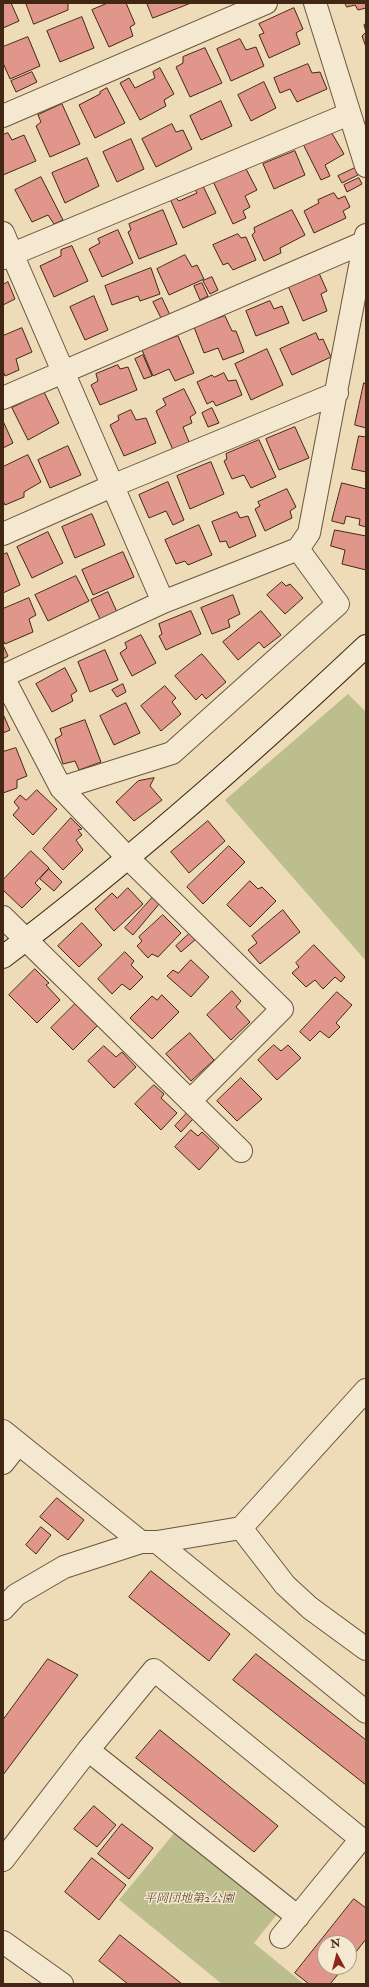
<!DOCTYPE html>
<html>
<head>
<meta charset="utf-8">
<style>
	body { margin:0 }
	#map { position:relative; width:369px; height:1987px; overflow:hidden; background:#eedcb8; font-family:"IM FELL Double Pica",serif }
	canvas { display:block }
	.frame { position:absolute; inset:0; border:4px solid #422814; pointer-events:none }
	.north { position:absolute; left:317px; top:1935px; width:40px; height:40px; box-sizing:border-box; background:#f4e8d1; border:1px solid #ad9b85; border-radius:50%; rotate:353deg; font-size:11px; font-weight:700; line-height:16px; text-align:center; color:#422814 }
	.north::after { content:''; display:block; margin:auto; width:14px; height:18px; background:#8f2418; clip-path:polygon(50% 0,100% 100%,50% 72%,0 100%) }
</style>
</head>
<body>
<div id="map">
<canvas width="369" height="1987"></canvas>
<div class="frame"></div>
<div class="north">N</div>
</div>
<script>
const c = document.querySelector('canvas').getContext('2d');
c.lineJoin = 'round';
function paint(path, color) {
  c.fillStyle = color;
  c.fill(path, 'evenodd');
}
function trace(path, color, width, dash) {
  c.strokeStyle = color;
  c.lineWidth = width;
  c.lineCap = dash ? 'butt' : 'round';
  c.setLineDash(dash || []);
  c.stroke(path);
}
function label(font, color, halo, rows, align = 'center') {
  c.font = font + ' "IM FELL Double Pica","Noto Serif JP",serif';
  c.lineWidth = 3;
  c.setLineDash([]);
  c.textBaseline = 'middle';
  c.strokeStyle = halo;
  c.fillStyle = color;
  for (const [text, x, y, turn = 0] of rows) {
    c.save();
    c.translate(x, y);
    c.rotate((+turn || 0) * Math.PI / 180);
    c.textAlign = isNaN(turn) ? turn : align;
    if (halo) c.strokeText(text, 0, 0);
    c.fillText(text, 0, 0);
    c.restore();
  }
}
paint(new Path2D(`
	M348,694l18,18v249l-141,-161z
	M176,1831l102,82 -24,30 50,41h-82l-103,-84z`), '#bcbf8d');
const building = new Path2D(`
	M3,3h8l8,18 -16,7z
	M26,3h42v7l-34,14z
	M108,3h18l9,21 -5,3 3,9 -24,11 -17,-37z
	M147,3h44l-38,15z
	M345,3h21v5l-8,2 -3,-5 -8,2z
	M294,8l9,21 -7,4 4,11 -31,14 -10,-23 5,-2 -5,-9z
	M82,17l12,31 -34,14 -13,-31z
	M366,24v23l-4,-11 4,-4 -2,-7z
	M28,37l12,29 -30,13 -7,-16v-16z
	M240,39l6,11 10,-3 8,19 -33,15 -14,-32z
	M205,48l17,35 -32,14 -14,-30 7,-4v-6z
	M308,64l4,9 8,-1 7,17 -30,13 -7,-13 -10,4 -6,-15z
	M160,68l14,26 -10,6 2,6 -26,14 -20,-37 9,-5 6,10 20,-10 -2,-6z
	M32,72l5,10 -21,10 -5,-11z
	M264,82l12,26 -25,13 -13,-26z
	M107,88l18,35 -30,15 -16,-33 21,-11v-2z
	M221,101l11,25 -31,14 -11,-24z
	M62,104l18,40 -30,13 -14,-31 5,-4 -3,-7z
	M172,124l4,8 7,-2 9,19 -36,18 -14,-28z
	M330,130l14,24 -19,11 5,11 -9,4 -21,-42z
	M8,133l4,7 12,-5 12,26 -33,14v-40z
	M131,139l13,30 -27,13 -14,-30z
	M295,151l10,24 -31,14 -11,-25z
	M87,158l12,28 -34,17 -13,-30z
	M243,163l14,27 -12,6 5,11 -7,4 3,7 -13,6 -22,-47z
	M355,168l3,7 -16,8 -4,-7z
	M41,177l22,43 -9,4 -6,-9 -16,7 -17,-32z
	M359,178l3,6 -15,8 -3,-7z
	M202,184l14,29 -33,15 -13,-29 5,-2 4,4 18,-8 -3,-6z
	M334,193l4,6 7,-3 5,11 -7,4 3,7 -32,15 -10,-22 15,-8 -1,-3z
	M163,210l14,34 -38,15 -11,-27 3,-2 -2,-6z
	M292,210l13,25 -25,13 1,5 -17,8 -12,-26 3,-3 -1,-4z
	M118,230l15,33 -31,14 -13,-28 11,-6 -2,-4z
	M238,234l3,4 5,-1 10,23 -23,10 -5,-7 -5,2 -10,-20z
	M72,246l16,35 -34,16 -14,-31 21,-10v-6z
	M185,255l7,12 5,-2 7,14 -35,16 -12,-26z
	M151,268l9,26 -20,7 -2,-5 -26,9 -7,-19z
	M319,273l8,18 -6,3 6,17 -24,10 -15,-35z
	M212,277l6,13 -8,4 -7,-13z
	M8,282l7,17 -12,6v-20z
	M202,283l6,13 -8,4 -6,-14z
	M94,296l14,34 -23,10 -15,-33z
	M162,298l8,17 -9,3 -8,-16z
	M270,301l4,8 8,-3 7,17 -33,13 -10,-25z
	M225,316l7,15h4l8,21 -21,8 -5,-12 -14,5 -10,-26z
	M22,328l10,24 -16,7 3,11 -14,6 -2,-5v-35z
	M316,333l3,7 4,-1 8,18 -39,18 -12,-26z
	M178,336l16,37 -19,8 -6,-12 -16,7 -11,-26z
	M267,349l16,36 -32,15 -16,-36z
	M143,355l9,21 -8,3 -9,-20z
	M118,365l2,4 8,-2 9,23 -37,15 -9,-20 7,-4 -2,-7z
	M224,373l4,8 8,-1 6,15 -26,11 -3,-5 -6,3 -10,-22 15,-7 2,2z
	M364,383l2,1v44l-11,-3z
	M184,389l12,24 -6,4 2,6 -9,4 6,15 -16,8 -17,-39 10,-6 -3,-6z
	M44,392l15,31 -31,17 -16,-32z
	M212,408l7,15 -11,4 -6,-14z
	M131,410l5,10 10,-2 10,25 -32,13 -14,-31 9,-5 -1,-4z
	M3,421l10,22 -10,5z
	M295,427l14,31 -30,12 -13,-31z
	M359,436l7,1v35l-14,-3z
	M259,440l17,37 -25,11 -7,-13 -12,4 -8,-18 3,-2 -1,-5z
	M68,446l13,29 -31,13 -12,-28z
	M28,455l13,27 -17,10v5l-19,8 -2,-4v-34z
	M211,462l13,32 -34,15 -13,-33z
	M168,482l16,38 -11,5 -7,-14 -17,7 -10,-23z
	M342,483l24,6v38l-7,-2 1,-6 -14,-3 -2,8 -12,-3z
	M287,489l9,18 -6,4 2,7 -27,13 -10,-22 5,-3 -2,-4z
	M237,512l3,6 8,-2 8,20 -27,12 -3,-7 -6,1 -8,-20z
	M92,514l13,31 -30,13 -13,-31z
	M199,525l13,30 -24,10 -3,-4 -9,3 -11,-24z
	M335,530l31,6v34l-24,-6 3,-14 -14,-4z
	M48,532l15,31 -31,15 -15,-31z
	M123,552l11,25 -41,18 -11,-25z
	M7,553l13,32 -17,8v-38z
	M76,576l13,25 -41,20 -13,-26z
	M282,582l4,4 4,-2 13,14 -18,16 -18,-19z
	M108,592l9,20 -17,7 -9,-19z
	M233,595l7,19 -12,6 2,7 -18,7 -11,-26z
	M29,598l7,17 -7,4 4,13 -28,12 -2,-4v-31z
	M191,611l10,23 -35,16 -7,-14 3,-2 -3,-10z
	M261,611l20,24 -17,13 -5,-6 -21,18 -15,-18z
	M141,635l15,28 -24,13 -12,-23 7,-5 -2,-5z
	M3,645l5,11 -5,3z
	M105,650l13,30 -28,12 -12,-30z
	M202,654l24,28 -20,17 -4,-5 -6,6 -21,-24z
	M65,668l12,23 -6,4 2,6 -21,11 -16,-28z
	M123,684l3,8 -9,5 -5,-7z
	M165,686l11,12 -4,4 9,12 -20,17 -20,-25z
	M126,703l14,30 -26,12 -14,-29z
	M3,714l7,16 -7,3z
	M85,720l16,42 -22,8 -4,-9 -12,3 -8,-25 7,-4 -2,-6z
	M16,748l11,28 -10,4v8l-14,5v-41z
	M154,778l-4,8 12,14 -28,21 -18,-19 22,-21z
	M37,790l20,19 -24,26 -20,-20 6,-7 -5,-6 6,-7 6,5z
	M71,818l11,11 -4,1 4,5 -6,5 7,10 -20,20 -20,-21z
	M208,821l17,20 -36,32 -18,-21z
	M229,846l16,16 -42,42 -16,-17z
	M31,851l18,17 -14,15 6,6 -19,19 -19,-18v-10z
	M49,869l13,13 -8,9 -14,-12z
	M250,881l8,8 4,-2 14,14 -26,26 -23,-22z
	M128,888l15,16 -29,27 -19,-22 17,-16 5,5z
	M153,897l7,6 -27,32 -8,-7z
	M283,910l17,22 -40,32 -12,-14 9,-7 -5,-7z
	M163,915l18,18 -23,24 -6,-3 -4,4 -11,-12 5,-5 -3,-4z
	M82,923l20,22 -23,22 -21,-21z
	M190,933l6,6 -15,13 -5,-6z
	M314,945l31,32 -4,5 -6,-5 -12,12 -8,-9 -9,7 -14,-14 7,-6 -3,-4z
	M125,952l9,9 -3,4 12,12 -13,13 -8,-6 -10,10 -14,-15z
	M191,960l18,17 -18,20 -24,-21 6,-6 5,3z
	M35,969l14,14 -3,2 14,15 -23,23 -28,-28z
	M232,991l9,10 -5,6 14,15 -19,18 -24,-25z
	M337,992l15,13 -16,18 4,4 -11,11 -9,-7 -10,10 -10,-9z
	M162,995l17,17 -27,27 -22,-21 22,-22 5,4z
	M77,1002l22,22 -26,26 -22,-22z
	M190,1033l24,27 -23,21 -25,-27z
	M274,1045l7,6 7,-6 13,13 -24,22 -19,-20z
	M104,1046l12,11 6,-5 14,15 -22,21 -26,-27z
	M241,1078l21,21 -25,22 -20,-20z
	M154,1085l10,9 -3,4 16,15 -16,17 -26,-26z
	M188,1112l6,6 -13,14 -6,-6z
	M191,1130l7,6 4,-4 17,16 -20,22 -24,-23z
	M57,1498l27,22 -16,20 -28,-23z
	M41,1527l10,8 -15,19 -10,-9z
	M151,1571l79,63 -21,27 -80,-64z
	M256,1654l110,86v45l-133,-105z
	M48,1659l30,16 -75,100v-55z
	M160,1730l118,96 -24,26 -118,-94z
	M94,1806l22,19 -19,22 -23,-18z
	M122,1824l31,24 -24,31 -31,-25z
	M92,1858l34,27 -27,35 -34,-28z
	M354,1899l12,9v31l-17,22v-18h-24v24h19l-14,17h-21l-14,-11z
	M120,1935l62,49h-54l-29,-23z`);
paint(building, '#e0968b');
trace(building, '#422814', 1);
const street = new Path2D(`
	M315,3l51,163
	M3,116l263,-113
	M3,233l160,369
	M3,258l346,-144
	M3,398l362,-156
	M3,534l109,-48 225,-93
	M3,676l160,-74 135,-53 11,-16 57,-298
	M3,677l58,111 67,70 154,151 -92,92
	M61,788l111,-35 166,-149 -40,-55
	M3,917l238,234
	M3,1431l138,111
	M3,1463l15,-19
	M241,1528l44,57 25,23 56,41
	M157,1542l209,170
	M3,1609l13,-14 48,-28 77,-25h16l84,-14 125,-138
	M88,1750l210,167
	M3,1860l85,-110 66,-80 207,169
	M281,1937l80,-98h5
	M3,1942l59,42`);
const secondary = new Path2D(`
	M3,957c127,-96 247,-202 363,-311`);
trace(street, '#6d553d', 24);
trace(secondary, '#422814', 24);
trace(street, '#f4e8d1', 22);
trace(secondary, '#f4e8d1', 22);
label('italic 12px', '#604e32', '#f4e8d1', [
	["平岡団地第2公園",189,1899]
]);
</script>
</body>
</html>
